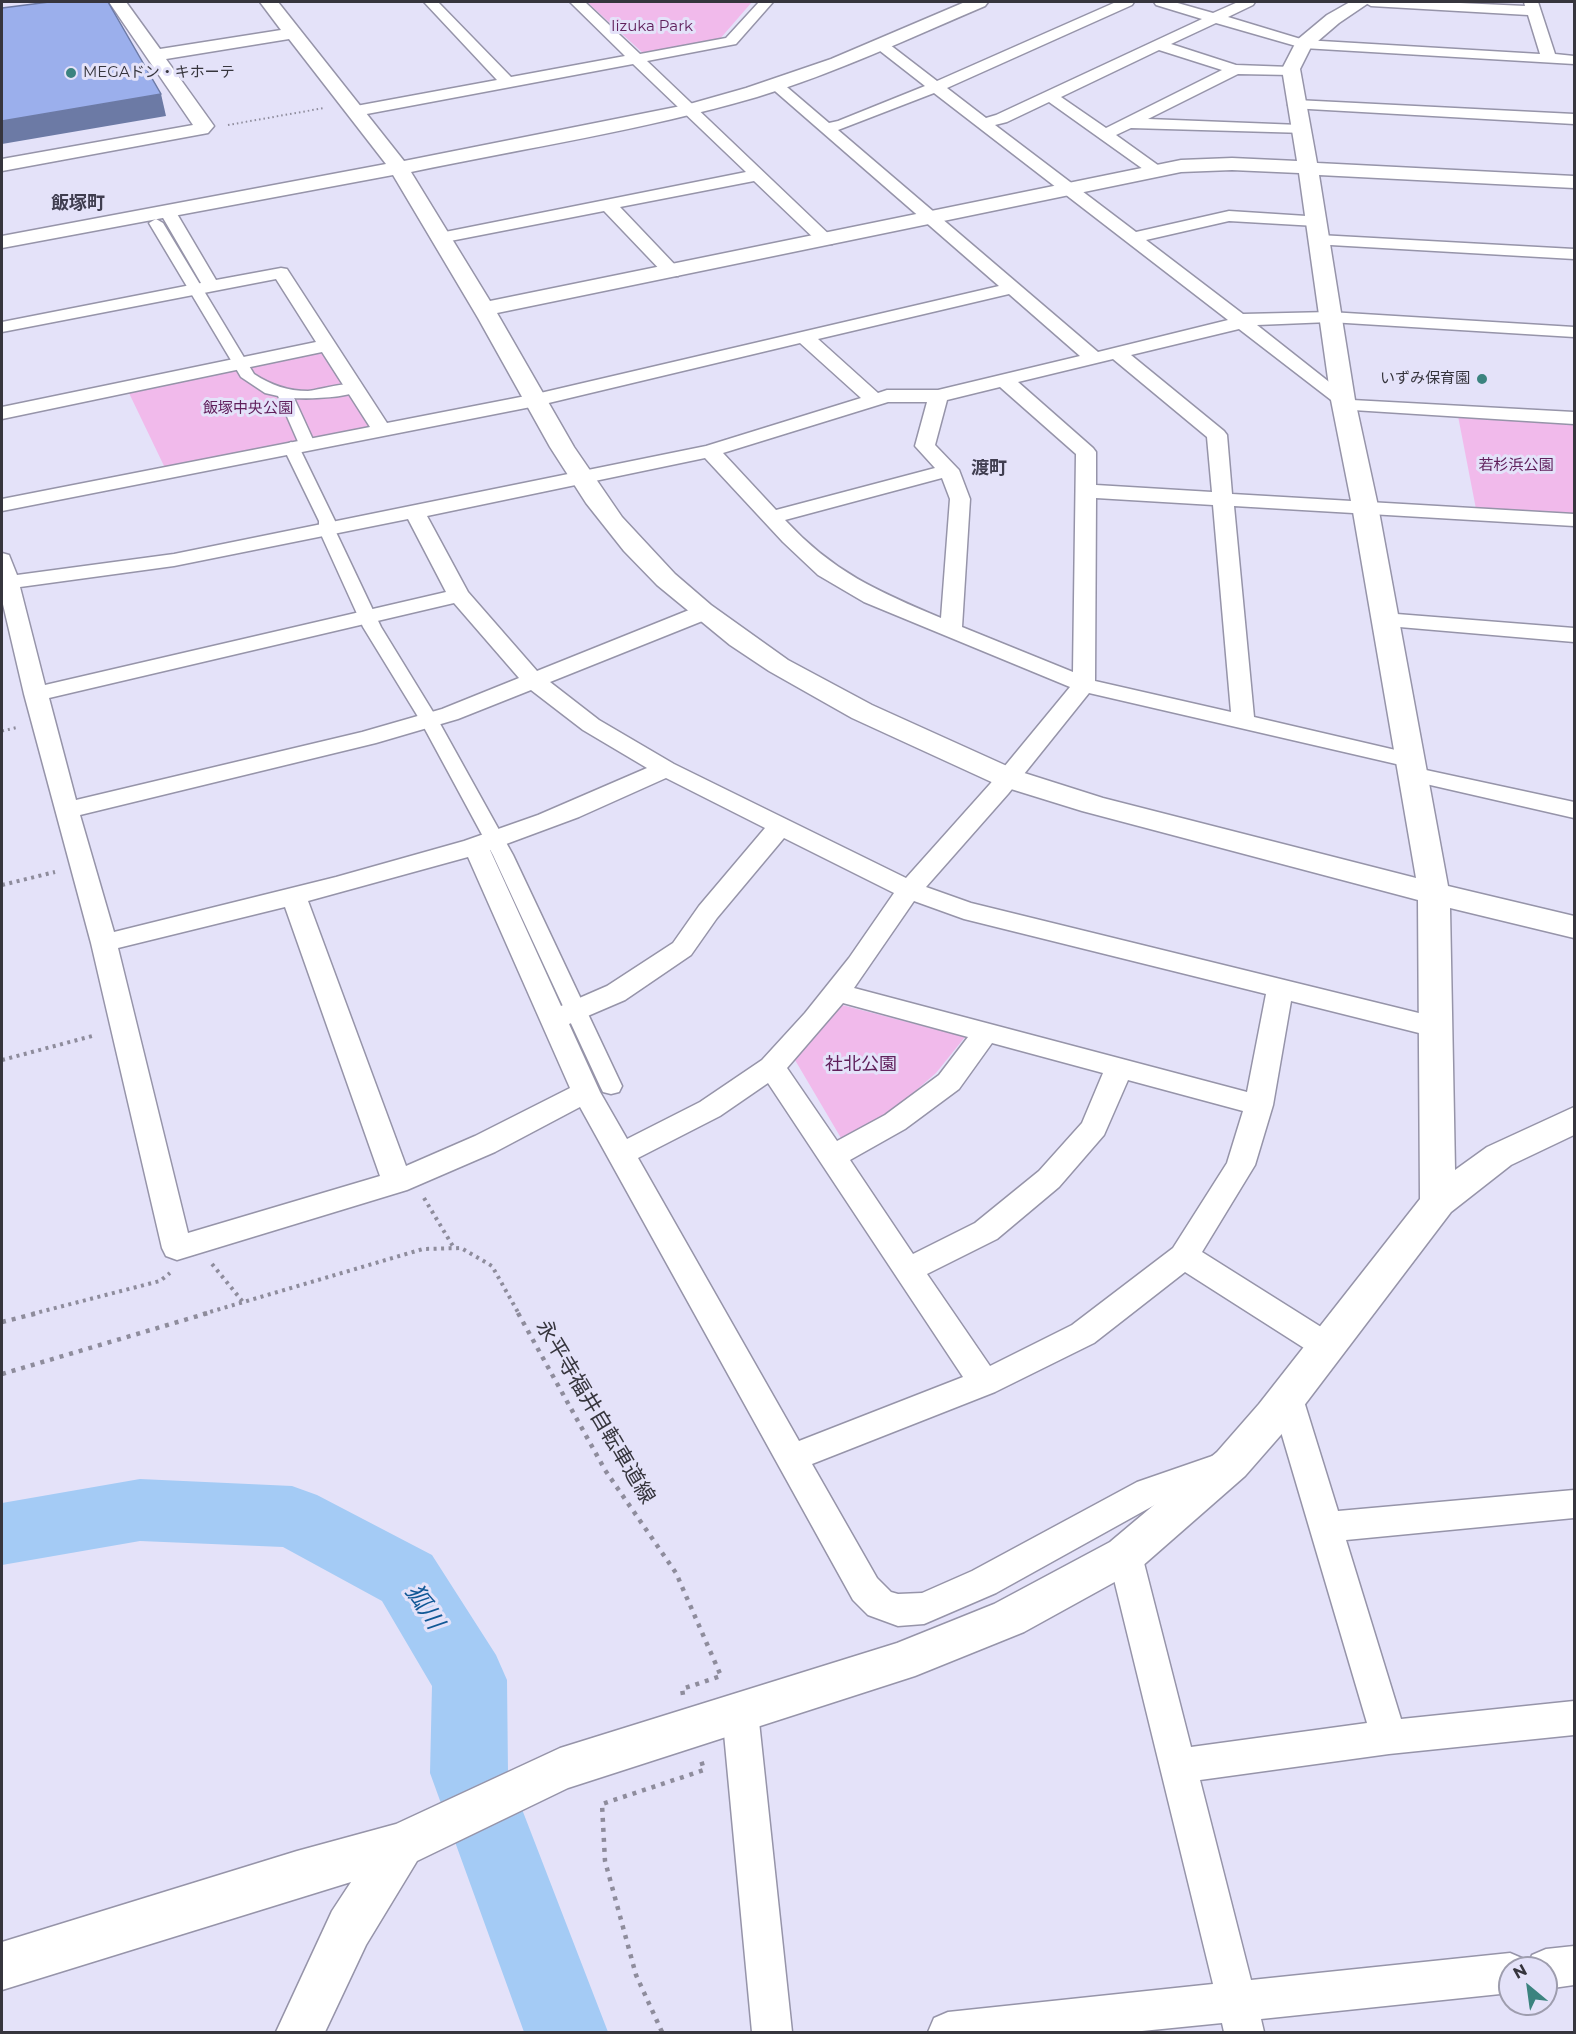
<!DOCTYPE html>
<html>
<head>
<meta charset="utf-8">
<style>
	body { margin:0 }
	#map { position:relative; width:1576px; height:2034px; overflow:hidden; background:#e4e2f9; font-family:Montserrat,sans-serif }
	canvas { display:block }
	.frame { position:absolute; inset:0; border:3px solid #36353d; pointer-events:none }
	.north { position:absolute; left:1498px; top:1956px; width:60px; height:60px; box-sizing:border-box; background:#e4e2f9; border:2px solid #9e9dae; border-radius:50%; rotate:331deg; font-size:16px; font-weight:700; line-height:24px; text-align:center; color:#36353d }
	.north::after { content:''; display:block; margin:auto; width:21px; height:27px; background:#3b837f; clip-path:polygon(50% 0,100% 100%,50% 72%,0 100%) }
</style>
</head>
<body>
<div id="map">
<canvas width="1576" height="2034"></canvas>
<div class="frame"></div>
<div class="north">N</div>
</div>
<script>
const c = document.querySelector('canvas').getContext('2d');
c.lineJoin = 'round';
function paint(path, color) {
  c.fillStyle = color;
  c.fill(path, 'evenodd');
}
function trace(path, color, width, dash) {
  c.strokeStyle = color;
  c.lineWidth = width;
  c.lineCap = dash ? 'butt' : 'round';
  c.setLineDash(dash || []);
  c.stroke(path);
}
function label(font, color, halo, rows, align = 'center') {
  c.font = font + ' Montserrat,"Noto Sans JP",sans-serif';
  c.lineWidth = 6;
  c.setLineDash([]);
  c.textBaseline = 'middle';
  c.strokeStyle = halo;
  c.fillStyle = color;
  for (const [text, x, y, turn = 0] of rows) {
    c.save();
    c.translate(x, y);
    c.rotate((+turn || 0) * Math.PI / 180);
    c.textAlign = isNaN(turn) ? turn : align;
    if (halo) c.strokeText(text, 0, 0);
    c.fillText(text, 0, 0);
    c.restore();
  }
}
paint(new Path2D(`
	M587,2h165l-33,38 -75,14z
	M324,351l46,75 -205,42 -37,-77z
	M1458,416l116,8v92l-98,-7z
	M842,1005l123,32 -29,36 -47,41 -48,24 -46,-78z`), '#f1baeb');
paint(new Path2D(`
	M140,1479l152,7 25,9 115,60 64,100 11,25 1,93 100,259h-84l-94,-259 2,-87 -50,-85 -99,-54 -143,-6 -138,24v-62z`), '#a4cbf5');
const pedestrian = new Path2D(`
	M156,219l7,4 91,151c17,11 33,17 54,17 13,-1 47,-13 55,-3 -9,10 -55,11 -69,10l21,46 -3,3 -5,2 -8,-5 -21,-48 -13,-3 -24,-16 -92,-154z
	M291,442l8,5 36,74v9l46,97 57,93 75,135 109,231 -3,6 -8,2 -8,-2 -3,-6 -107,-231 -73,-135 -57,-93 -44,-97v-9l-36,-74z`);
const minor = new Path2D(`
	M424,2h14l73,75 114,-21 -55,-54h15l55,52 86,-16 33,-36h14l-37,42 -89,17 188,179 -3,4h-12l-66,-63 -134,26 58,61 3,4 -3,4h-12l-62,-65 -164,32 -6,-1 -3,-4 3,-4 6,-1 306,-61 -113,-108 -277,52 -5,-2 -3,-3 3,-3 5,-2 141,-26z
	M1116,2h18l-2,3 -185,83 39,30 10,-3 206,-96 -46,-14 -2,-3h20l39,11 25,-11h17l-2,3 -25,12 76,23 236,14 -12,-39 -157,-9 -7,-4h75l86,4 -1,-4h14l17,52 19,2v8l-271,-16 -87,-25 -45,21 65,21 55,2 7,4 -7,4 -53,-1 -90,45 152,6 8,5 -2,3 -175,-5 -15,7 46,33 2,3 -2,3h-12l-101,-72 -42,20 -12,3 141,107 93,-21 93,6 2,4 -2,4 -6,1 -87,-5 -83,19 97,74 87,-2 244,15v10l-244,-15 -73,3 95,75 222,12v12l-237,-15 -2,-6 -96,-74 -108,26 93,76 3,4 5,59 342,20v12l-340,-20 20,211 163,38 4,5 -4,5 -5,2 162,35v16l-170,-39 -4,-5 4,-5 5,-2 -320,-74 -81,101 -82,93 45,16 464,114 10,3 4,7 -4,7 -10,3 -144,-36 -18,104 -18,60 -53,87 135,85 5,9 -5,9 -11,4 -11,-4 -130,-83 -91,71 -99,49 -183,72 65,114 14,14 7,2 24,-1 50,-22 165,-89 81,-28 12,4 4,10 -4,10 -70,24 -164,91 -72,31 -26,2 -30,-11 -15,-15 -273,-493 -85,45 -88,38 -230,70 -11,-4 -4,-8 -71,-305 -67,-249 -22,-94v-47l7,2 8,20 157,-21 532,-108 155,-48 -61,-55 -264,63 -534,105v-12l368,-72 -48,-75 -320,67v-12l314,-65 -40,-63 -274,53v-10l199,-39 -42,-72 2,-4h12l43,73 65,-12 6,1 100,154 149,-29 463,-108 -231,-201 3,-3h10l48,41 9,-2 87,-35 -50,-39 -2,-3 2,-3h10l52,40zM1159,50l63,20 -116,58 -45,-31zM934,93l294,227 -130,32 -260,-222zM1009,294l71,62 -142,34h-51l-9,3 -60,-54zM1113,359l94,78 5,55 -116,-7v-33l-3,-4 -75,-66zM1000,387l76,67 -3,218 -111,-45 8,-128 -11,-29 -24,-25 12,-45zM888,402h39l-12,44 20,22 -159,42 -53,-57zM705,458l78,84 35,33 46,27 206,85 -80,97 -84,94 -232,-114 -75,-44 -49,-38 160,-64 3,-5 -3,-5 -8,-2 -8,2 -157,63 -69,-79 -41,-76zM942,478l8,21 -9,119c-64,-27 -108,-46 -156,-98zM1096,498l117,7 18,207 -136,-31zM408,519l38,73 -401,93 -25,-98 154,-21zM454,603l65,75 -77,31 -80,23 -286,68 -27,-102zM531,690l52,40 64,38 -109,47 -74,26 -128,36 -222,55 -34,-117 296,-72 82,-24zM666,778l99,50 -66,78 -26,37 -66,43 -46,20 -71,-156 89,-33zM784,838l110,55 -45,65 -44,55 -43,47 -62,42 -73,37 -27,-47 -31,-68 56,-24 66,-45 26,-37zM468,857l102,231 -95,48 -69,30 -98,-265zM914,901l50,18 302,75 -19,98 -393,-104zM285,907l95,269 -192,57 -70,-285zM843,1003l125,34 -29,38 -54,40 -48,26 -50,-73zM992,1043l111,30 -21,50 -43,48 -64,52 -62,31 -63,-94 55,-31 54,-40zM1128,1080l115,31 -16,52 -54,85 -101,77 -82,41 -63,-92 70,-35 62,-52 45,-52zM768,1083l195,294 -164,64 -161,-283 82,-42z
	M1296,100l278,14v10l-283,-16 -3,-3z
	M1319,235l255,14v10l-261,-15 -3,-4 3,-4z
	M1384,613l190,15v14l-198,-17 -3,-5 3,-5z
	M1287,1385l11,4 5,9 35,113 236,-21v28l-228,22 55,179 173,-18v34l-185,19 -189,26 51,200 259,-27 14,6 3,8 5,-12 14,-6 28,-3v39l-28,4v-21h-36v25l-249,26 3,13h-40l-2,-9 -90,9h-204l6,-14 14,-6 265,-28 -105,-429 5,-11 12,-4 12,4 5,11 49,192 176,-24 -96,-325 5,-9z
	M740,1695l13,5 5,12 34,320h-40l-30,-320 5,-12z`);
const tertiary = new Path2D(`
	M109,2h17l34,47 121,-19 -21,-28h18l126,159 282,-56 60,-17 85,-29 134,-57h23l-3,4c-75,32 -149,67 -228,91 -113,33 -231,51 -346,75l79,129 691,-141 51,-2 65,3 -15,-92 15,-29 30,-25 23,-13h20l-31,21 -28,24 -11,22 17,94 257,13v12l-255,-13 36,225 23,106 70,380 126,30v22l-124,-30 5,262 32,-23 87,-40v28l-63,30 -60,47 -164,216 -42,48 -105,92 -116,64 -109,44 -347,112 -151,73 -51,84 -41,87h-49l56,-121 19,-29 -349,108v-48l295,-91 99,-27 164,-76 337,-105 97,-39 116,-62 107,-90 42,-48 161,-205 -2,-299 -336,-89 -84,-26 -146,-67 -83,-47 -39,-26 -73,-60 -33,-34 -38,-48 -36,-56 -72,-129 -85,-143 -391,73v-12l384,-72 -97,-125 -123,20 48,67 -6,7 -206,38v-12l191,-34zM1232,170l67,3 32,227 21,106 64,372 -313,-80 -85,-27 -146,-66 -84,-45 -77,-55 -36,-31 -53,-57 -48,-70 -77,-134 684,-141z`);
trace(pedestrian, '#9694a9', 3);
trace(minor, '#9694a9', 3);
trace(tertiary, '#9694a9', 3);
trace(new Path2D(`
	M228,125l96,-17`), '#8e8c9c', 2, [1.5, 3]);
trace(new Path2D(`
	M2,731l17,-4`), '#8e8c9c', 3, [2, 4]);
trace(new Path2D(`
	M2,885l53,-13
	M2,1060l94,-25
	M424,1198l30,50
	M212,1264l31,38
	M32,1314l128,-33 10,-8
	M203,1314l220,-65 38,-1 31,18 27,48`), '#8e8c9c', 4, [3, 4.5]);
trace(new Path2D(`
	M518,1313l87,157 71,103 45,103 -39,13 1,6
	M2,1322l36,-9
	M2,1374l206,-61
	M662,2032l-26,-57 -31,-114 -3,-57 102,-34 -3,-10`), '#8e8c9c', 4.5, [4, 6]);
paint(pedestrian, '#fff');
paint(minor, '#fff');
paint(tertiary, '#fff');
paint(new Path2D(`
	M161,94l5,22 -164,28v-23z`), '#6c7aa5');
const building = new Path2D(`
	M49,2h59l53,92 -159,27v-113z`);
paint(building, '#9bafec');
trace(building, '#6c7aa5', 1.5);
for (const [x, y, r, color] of [
	[71,73,6,"#3b837f"],
	[1482,379,6,"#3b837f"]
]) {
  const dot = new Path2D();
  dot.arc(x, y, r, 0, 2 * Math.PI);
  c.fillStyle = color;
  c.fill(dot);
  trace(dot, '#e4e2f9', 2);
}
label('15px', '#60205c', '#e4e2f9', [
	["Iizuka Park",652,27],
	["飯塚中央公園",248,409],
	["若杉浜公園",1516,466]
]);
label('15px', '#36353d', '#e4e2f9', [
	["MEGAドン・キホーテ",83,73],
	["いずみ保育園",1470,379,"right"]
], 'left');
label('bold 18px', '#403e50', '#e4e2f9', [
	["飯塚町",78,204],
	["渡町",989,469]
]);
label('18px', '#60205c', '#e4e2f9', [
	["社北公園",861,1065]
]);
label('21px', '#36353d', '#e4e2f9', [
	["永平寺福井自転車道線",595,1412,59]
]);
label('italic 24px', '#105896', '#e4e2f9', [
	["狐川",424,1607,57]
]);
</script>
</body>
</html>
